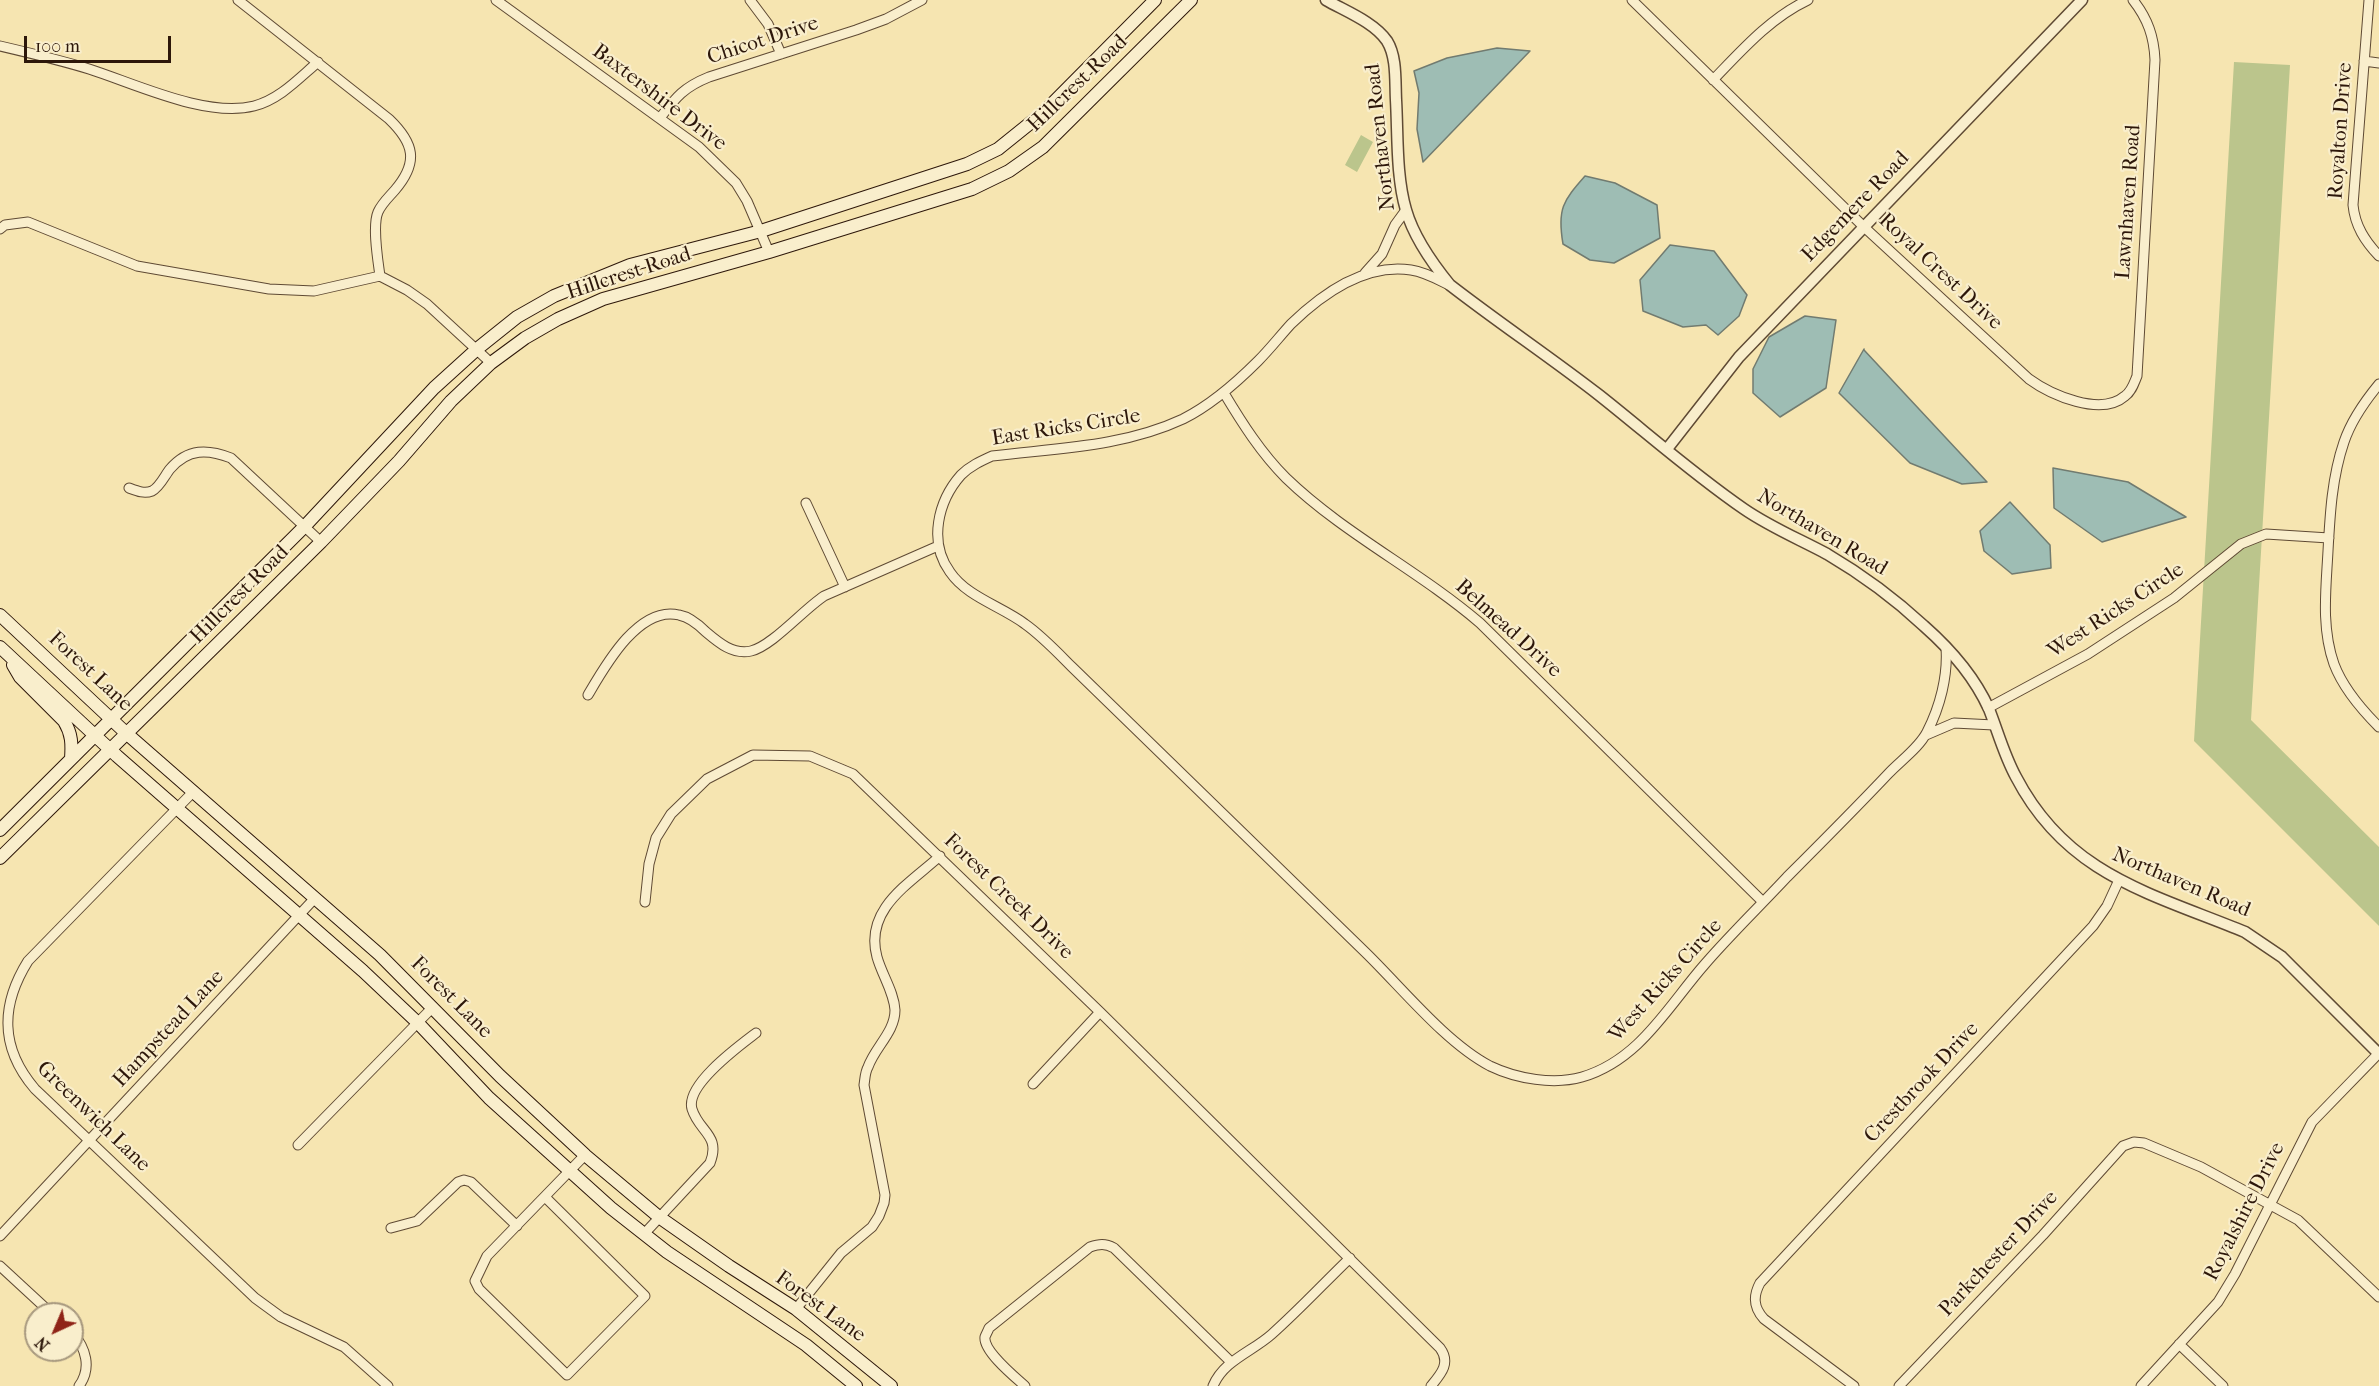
<!DOCTYPE html>
<html>
<head>
<meta charset="utf-8">
<style>
	body { margin:0 }
	#map { position:relative; width:2379px; height:1386px; overflow:hidden; background:#f6e5b1; font-family:"IM FELL French Canon",serif }
	canvas { display:block }
	.north { position:absolute; left:24px; top:1302px; width:60px; height:60px; box-sizing:border-box; background:#f9eecc; border:2px solid #a7987e; border-radius:50%; rotate:224deg; font-size:16px; font-weight:700; line-height:24px; text-align:center; color:#2d170a }
	.north::after { content:''; display:block; margin:auto; width:21px; height:27px; background:#8f2418; clip-path:polygon(50% 0,100% 100%,50% 72%,0 100%) }
	.scale { position:absolute; left:24px; top:36px; width:147px; height:27px; box-sizing:border-box; border:3px solid #2d170a; border-top:0; padding-left:8px; font-size:18px; line-height:21px; white-space:nowrap; color:#2d170a; -webkit-text-stroke:4px #f9eecc; paint-order:stroke }
</style>
</head>
<body>
<div id="map">
<canvas width="2379" height="1386"></canvas>
<div class="north">N</div>
<div class="scale">100 m</div>
</div>
<script>
const c = document.querySelector('canvas').getContext('2d');
c.lineJoin = 'round';
function paint(path, color) {
  c.fillStyle = color;
  c.fill(path, 'evenodd');
}
function trace(path, color, width, dash) {
  c.strokeStyle = color;
  c.lineWidth = width;
  c.lineCap = dash ? 'butt' : 'round';
  c.setLineDash(dash || []);
  c.stroke(path);
}
function label(font, color, halo, rows, align = 'center') {
  c.font = font + ' "IM FELL French Canon",serif';
  c.lineWidth = 4.5;
  c.setLineDash([]);
  c.textBaseline = 'middle';
  c.strokeStyle = halo;
  c.fillStyle = color;
  for (const [text, x, y, turn = 0] of rows) {
    c.save();
    c.translate(x, y);
    c.rotate((+turn || 0) * Math.PI / 180);
    c.textAlign = isNaN(turn) ? turn : align;
    if (halo) c.strokeText(text, 0, 0);
    c.fillText(text, 0, 0);
    c.restore();
  }
}
paint(new Path2D(`
	M2234,62l56,3 -39,655 128,127v79l-185,-185z
	M1361,135l12,7 -16,30 -12,-7z`), '#bbc58c');
const water = new Path2D(`
	M1497,48l33,3 -107,111 -6,-33 2,-36 -5,-22 33,-13z
	M1585,176l30,7 42,22 3,33 -46,25 -24,-3 -27,-16c-6,-35 0,-43 22,-68z
	M1670,245l44,6 33,44 -8,21 -21,19 -12,-10 -23,2 -40,-16 -3,-31z
	M1805,316l31,4 -10,68 -46,29 -27,-24v-24l16,-32z
	M1864,349v1l123,132 -25,2 -52,-21 -71,-70z
	M2053,468l75,14 58,35 -84,25 -48,-34z
	M2010,502l40,43 1,23 -39,6 -28,-23 -4,-20z`);
paint(water, '#9ebdb4');
trace(water, '#717b70', 1.5);
const minor = new Path2D(`
	M238,0l151,119c25,24 30,43 6,71 -6,7 -13,13 -17,22 -6,14 0,49 2,64
	M496,0l203,147 37,36 11,18 22,51
	M750,0l18,24 13,30
	M1632,0l232,227 165,152c22,16 72,38 96,17 7,-5 9,-13 12,-20l18,-316c-1,-23 -7,-41 -22,-60
	M2369,0l-16,205c2,21 12,36 26,51
	M0,46c30,7 60,14 89,23 47,15 117,49 165,37 26,-7 44,-27 64,-44
	M2364,61l15,2
	M1713,80c29,-30 57,-62 95,-80
	M660,118c16,-21 24,-31 49,-41l147,-47 30,-11 36,-19
	M0,229l5,-4 23,-3 109,44 132,23 45,2 66,-15 27,14 20,14 64,59
	M1365,273l17,-19 13,-29 11,-15
	M1449,285c-12,-6 -24,-13 -38,-15 -46,-7 -88,23 -120,54 -11,12 -21,25 -33,37 -22,22 -47,44 -75,58 -60,28 -126,29 -191,37 -11,5 -22,10 -31,19 -23,26 -33,67 -11,97 17,25 51,34 75,52 17,12 32,28 47,43 98,95 195,190 293,285 37,36 81,91 125,114 27,13 64,19 92,11 58,-17 86,-71 123,-113 26,-30 55,-58 82,-87 34,-34 68,-68 101,-103 12,-13 31,-26 39,-42 13,-25 21,-56 19,-84
	M2379,384c-14,17 -28,37 -35,58 -12,35 -14,72 -16,109 -2,38 -7,76 6,113 9,24 27,45 45,63
	M1224,393c18,30 37,60 62,85 58,56 132,92 194,145l283,279
	M129,488c8,3 15,6 23,3 8,-4 13,-16 18,-22 18,-21 38,-20 61,-11l90,84
	M806,503l39,84
	M588,695c17,-29 51,-90 91,-80 11,2 20,10 27,17 13,11 27,23 45,19 21,-5 52,-41 73,-55l114,-50
	M1988,708l100,-54 86,-56 67,-54 25,-10 63,4
	M1926,735l28,-12 40,2
	M194,791l-166,170c-28,45 -28,87 7,128l220,209 26,19 63,30 44,39
	M645,902l4,-38 7,-26 15,-24 36,-35 46,-24 57,1 43,18 247,238 340,336c11,15 1,26 -9,38
	M1033,1084l67,-72
	M298,1145l135,-138
	M545,1197l100,99 -78,79 -88,-86 -4,-8 12,-25 98,-101
	M391,1228l26,-7 41,-39 6,-2 7,2 46,44
	M644,1234l66,-71c11,-28 -11,-31 -18,-54 -7,-24 47,-63 64,-76
	M0,1236l315,-338
	M0,1266l52,48
	M796,1309l45,-56 31,-26 7,-11 5,-13 1,-8 -21,-110c1,-6 1,-13 4,-18 7,-20 27,-35 27,-57 -1,-18 -13,-35 -18,-53 -13,-48 32,-73 63,-101
	M72,1332c14,16 20,36 7,54
	M2179,1344l44,42
	M1025,1386c-10,-9 -42,-35 -40,-49 1,-3 3,-6 4,-9l101,-81c9,-3 15,-4 24,1l117,114
	M1213,1386c11,-26 39,-34 59,-52 27,-24 52,-51 78,-76
	M1854,1386l-90,-67c-11,-12 -11,-23 -4,-36l333,-357 14,-20 12,-26
	M1899,1386l144,-151 80,-89 11,-4 10,1 57,24 97,53 81,77
	M2141,1386l77,-84 17,-28 77,-152 67,-69`);
const tertiary = new Path2D(`
	M1326,0c19,11 48,22 61,41 10,16 8,40 9,59 2,35 0,76 10,110 8,28 26,53 44,75 49,38 100,72 149,110 48,38 94,79 145,114 26,18 55,30 83,45 34,20 68,45 97,72 25,22 51,52 65,83 9,23 15,46 27,68 51,98 134,116 229,155l37,25 97,97
	M1667,449l72,-92 343,-357`);
const secondary = new Path2D(`
	M0,615l126,118 254,222 120,121 85,79 74,62 70,49 67,43 95,77
	M0,647l117,109 246,215 55,52 71,75 122,110 56,44 139,93 50,41
	M13,665l7,12 44,44c8,13 8,23 7,38
	M0,830l305,-304 129,-138 43,-39 40,-32 37,-21 76,-31 131,-34 206,-67 31,-15 46,-37 111,-112
	M0,858l321,-316 78,-81 52,-60 40,-38 34,-25 33,-19 45,-20 166,-47 203,-63 37,-18 34,-24 148,-147`);
trace(minor, '#5f4a34', 11);
trace(tertiary, '#5f4a34', 13);
trace(secondary, '#2d170a', 14);
trace(minor, '#f9eecc', 9);
trace(tertiary, '#f9eecc', 10);
trace(secondary, '#f9eecc', 12);
label('21px', '#2d170a', '#f9eecc', [
	["Chicot Drive",763,41,-18],
	["Hillcrest Road",1078,84,-44],
	["Baxtershire Drive",659,98,37],
	["Royalton Drive",2341,131,-86],
	["Northaven Road",1381,137,-96],
	["Lawnhaven Road",2129,202,-86],
	["Edgemere Road",1856,207,-46],
	["Royal Crest Drive",1940,272,43],
	["Hillcrest Road",629,274,-18],
	["East Ricks Circle",1066,428,-9],
	["Northaven Road",1822,533,31],
	["Hillcrest Road",240,595,-45],
	["West Ricks Circle",2116,611,-33],
	["Belmead Drive",1508,629,42],
	["Forest Lane",90,672,43],
	["Northaven Road",2181,883,23],
	["Forest Creek Drive",1008,897,44],
	["West Ricks Circle",1666,981,-48],
	["Forest Lane",451,998,45],
	["Hampstead Lane",169,1029,-47],
	["Crestbrook Drive",1922,1083,-47],
	["Greenwich Lane",93,1117,44],
	["Royalshire Drive",2245,1212,-63],
	["Parkchester Drive",1999,1254,-47],
	["Forest Lane",820,1307,36]
]);
</script>
</body>
</html>
